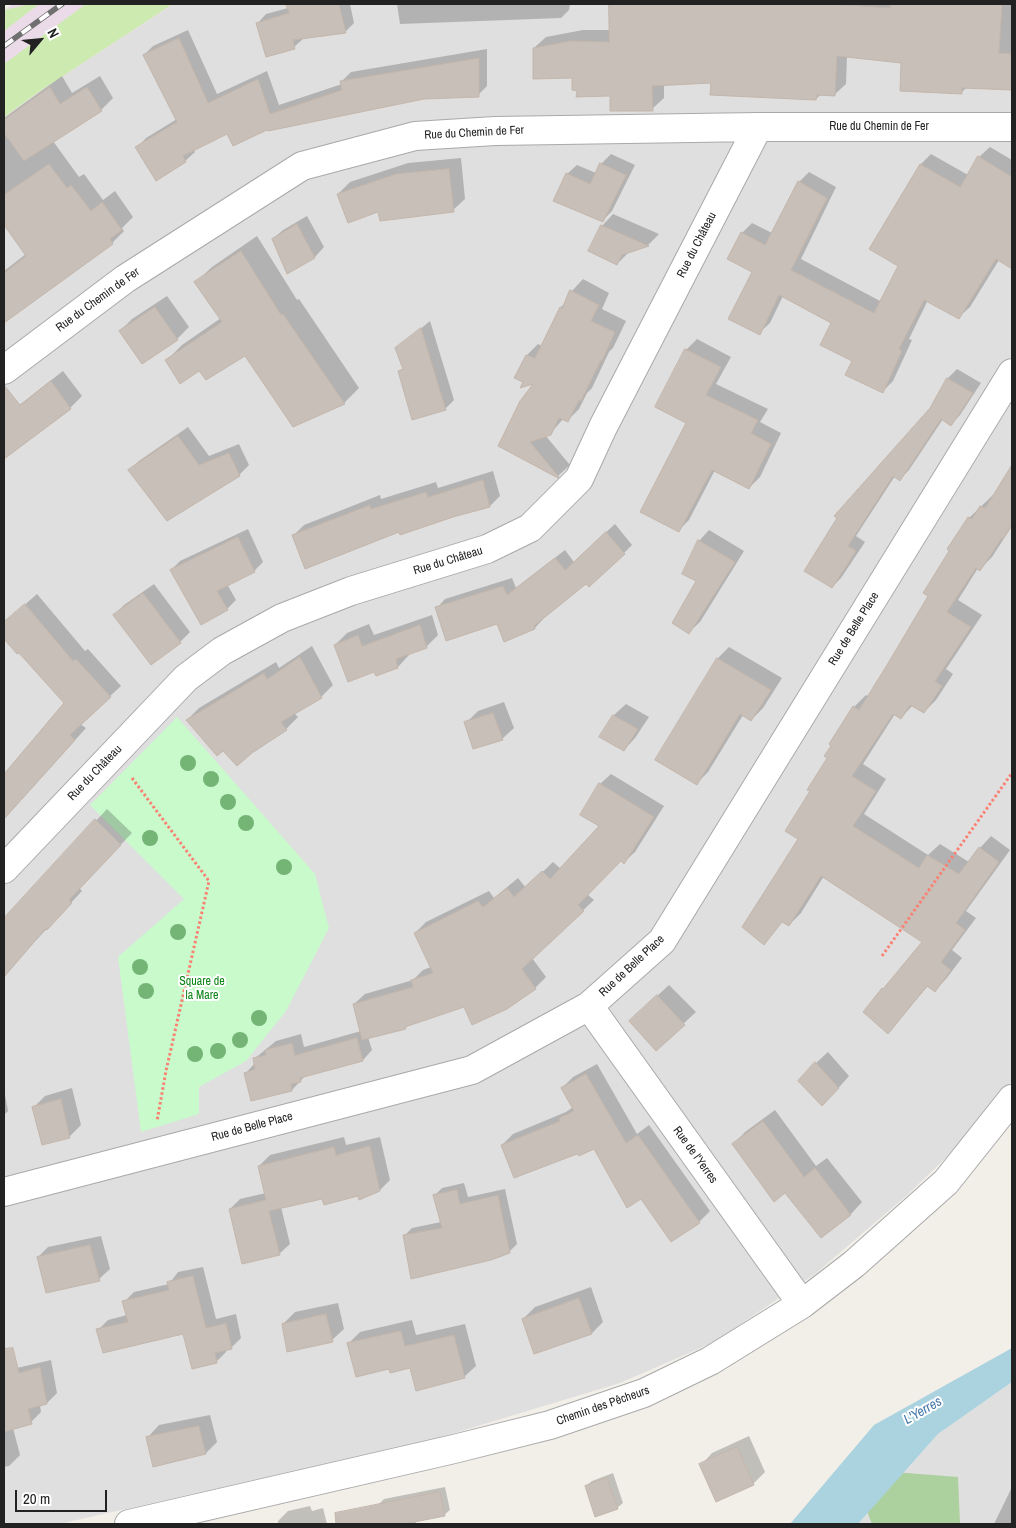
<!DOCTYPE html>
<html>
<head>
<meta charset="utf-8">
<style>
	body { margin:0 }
	#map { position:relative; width:1016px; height:1528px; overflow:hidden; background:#f2efe9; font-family:"Archivo Narrow",sans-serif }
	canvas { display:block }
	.frame { position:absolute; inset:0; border:5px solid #222; pointer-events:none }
	.north { position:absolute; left:15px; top:15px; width:50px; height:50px; -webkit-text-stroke:4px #fff; paint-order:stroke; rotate:62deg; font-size:14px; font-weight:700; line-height:20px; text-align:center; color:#222 }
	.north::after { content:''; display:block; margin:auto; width:18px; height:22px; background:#222; clip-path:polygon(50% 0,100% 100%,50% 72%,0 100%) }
	.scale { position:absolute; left:15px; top:1490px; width:92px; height:22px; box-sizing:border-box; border:2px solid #222; border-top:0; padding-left:6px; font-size:15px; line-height:18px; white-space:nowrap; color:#222; -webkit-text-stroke:4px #fff; paint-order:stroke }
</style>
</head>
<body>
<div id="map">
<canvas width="1016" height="1528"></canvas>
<div class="frame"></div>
<div class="north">N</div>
<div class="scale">20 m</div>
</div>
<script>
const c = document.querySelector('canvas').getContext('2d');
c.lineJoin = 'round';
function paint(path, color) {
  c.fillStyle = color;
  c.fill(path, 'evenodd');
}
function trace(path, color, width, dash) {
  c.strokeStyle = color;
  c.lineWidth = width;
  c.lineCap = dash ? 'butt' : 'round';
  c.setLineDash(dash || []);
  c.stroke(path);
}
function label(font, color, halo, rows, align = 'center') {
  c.font = font + ' "Archivo Narrow",sans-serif';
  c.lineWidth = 4;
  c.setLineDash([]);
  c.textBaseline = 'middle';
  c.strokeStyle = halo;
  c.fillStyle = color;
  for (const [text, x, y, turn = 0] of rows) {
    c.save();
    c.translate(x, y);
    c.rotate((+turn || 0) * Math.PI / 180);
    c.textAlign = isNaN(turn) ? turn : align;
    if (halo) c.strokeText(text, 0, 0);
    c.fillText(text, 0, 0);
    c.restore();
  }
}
paint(new Path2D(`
	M174,4h838v1077l-42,54 -64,61 -91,78 -101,68 -94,41 -192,58 -369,83h-55v-1407l36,-26z
	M1012,1382v142h-154l80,-90z`), '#e0dfdf');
paint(new Path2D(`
	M13,4h161l-134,87 -36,26v-107z`), '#ebdbe8');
paint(new Path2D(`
	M31,4h8l-35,27v-21z
	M86,4h87l-133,87 -36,26v-53z`), '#cdebb0');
paint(new Path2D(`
	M894,1472l64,5 2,46 2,1h-90l-6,-15z`), '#add19e');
paint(new Path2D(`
	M177,717l138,157 14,54 -43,83 -40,50 -47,26v27l-58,18 -23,-175 66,-58 -94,-94z`), '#c8facc');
paint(new Path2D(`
	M1012,1348v34l-74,52 -80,90h-68l84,-99z`), '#aad3df');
paint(new Path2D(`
	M287,4h63l4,19 -9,9 -41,6 -10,9 -37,-23 9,-10 22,-6z
	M397,4h173l-1,6 -8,8 -161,6z
	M610,4h402v85l-45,-2 -6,6 -59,-31 -55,-6 -1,28 -12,11 -13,-1 -5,5 -104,-17 -48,3v13l-12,11 -41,-14 -33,-6 -4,-12 -40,-29 12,-11 37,-7h27z
	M188,30l29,64 50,-23 12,34 63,-21v-3l9,-9 136,-23v37l-9,9 -54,3 -156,30 -40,4 -35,18 2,2 -10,9 -48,-13 9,-10 31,-19 -33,-64 9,-9z
	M62,76l10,17 28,-17 13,22 -12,12 -48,31 26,36 5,-3 19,26 12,-9 18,26 -11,11 2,3 -12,12 -108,79v-51l22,-17 -22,-31v-105z
	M990,147l22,13v95l-8,8 -5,-3 -29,47 -11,10 -31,-17 -19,39 3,1 -19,41 -10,10 -29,-31 -21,-38 -50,-26 -13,27 -11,10 -5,-61 -12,-39 10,-10 20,10 27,-51 10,-10 27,15 -35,72 81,43 18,-36 -30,-18 51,-84 10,-10 37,21 11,-18z
	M611,154l24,11 -23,46 -9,9 -36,-46 10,-9 19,8 5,-9z
	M461,158l4,41 -12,11 -74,1 -41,-17 12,-12 58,-19z
	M613,214l46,20 -11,11 -19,7 -12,12 -15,-38z
	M307,216l17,31 -9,10 -28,16 -14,-34 10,-9z
	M257,236l40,64 2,-1 60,89 -15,15 -99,-49 -45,15 -33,-9 15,-15 39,-27 -25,-36 16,-15z
	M583,279l26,14 -7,16 24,12 -13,27 -4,4 -17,36 -5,5 -8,16 -11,11 -5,-1 -13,15 -5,1 25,30 -12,11 -58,-30 36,-64 -9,-27 11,-11 4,2 19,-39 5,-5 6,-11z
	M167,296l22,31 -12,12 -35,23 -22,-31 12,-12z
	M430,321l24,79 -9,9 -46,-37 4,-4 -7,-19z
	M697,339l34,18 -15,27 52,25 -8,13 21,11 -21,44 -11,11 -34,-18 -26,50 -10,10 8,-107 -1,-73z
	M957,369l24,14 -21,32 -9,9 -8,-5 -34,51 -9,9 -5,-3 -39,60 9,6 -24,36 -9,9 -26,-16 125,-162 17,-31z
	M63,371l19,25 -12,12 -66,51v-42z
	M188,427l21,29 30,-12 10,21 -10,10 -109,-5 9,-9z
	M493,471l7,25 -10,10 -90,25 -106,4 10,-10 76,-30 1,4 55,-17 2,6z
	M993,495l19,14v17l-20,31 -12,12 -2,-1 -20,32 24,15 -36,54 7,5 -17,26 -12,12 -11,-7 -12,13 -6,-4 -32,50 23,15 -22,35 64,41 12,-11 29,18 11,-14 11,-12 19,14 -44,61 10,7 -24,32 10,8 -16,21 -11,11 -7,-4 -40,46 -5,-43 12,-11 28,-36 -99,-66 -23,37 -12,12 -6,-4 -20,22 37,-104 12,-48 42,-84 12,-12 3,2 61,-101 39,-78z
	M615,524l17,21 -8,8 -82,64 1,2 -8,9 -30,13 -8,-18 -60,-15 8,-9 67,-21 4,10 49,-38 9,12z
	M248,529l15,33 -9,9 -27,13 9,16 -9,9 -56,-39 9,-9z
	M709,530l35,21 -44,71 -11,10 9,-51 1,-40z
	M154,584l36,48 -10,10 -66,-26 10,-11z
	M37,594l48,57 3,-2 33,37 -41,38 6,4 -82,91v-44l62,-72 -47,-52 -2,2 -13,-16v-14z
	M432,615l6,20 -12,12 -17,6v2l-11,12 -22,8 -1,-5 -40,-25 12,-12 22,-9 5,11z
	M312,646l21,39 -12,12 -27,16 4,4 -12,12 -34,23 -65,-32 12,-12 77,-46 3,6z
	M729,647l53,31 -19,30 -12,12 -8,-5 -35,57 -11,11 -41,-23 62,-102z
	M504,702l10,26 -12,11 -36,-16 12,-12z
	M626,704l23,13 -14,21 -11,12 -23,-13 13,-22z
	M611,774l53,32 -29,46 -11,10 -3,-2 -34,34 7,6 -62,58 14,19 -11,11 -71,18 -56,19 -3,3 -37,9 4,13 -9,10 -57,15 -14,15 -46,-17 9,-10 -1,-4 22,-18 25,-7 3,13 57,-16 -7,-27 11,-10 48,-14 10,-10 8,-3 -16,-34 11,-11 63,-31 5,7 24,-20 8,10 27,-26 8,7 40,-43 -1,-42z
	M107,809l25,24 -53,55 3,3 -70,75 -8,-7v-39z
	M669,985l27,27 -40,37 -14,-39z
	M828,1052l21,24 -15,17 -18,-30z
	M597,1064l40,70 12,-9 61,86 -11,11 -58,-25 -46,-50 -17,5 -76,-7 11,-11 53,-22 7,-5 -11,-19 11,-11z
	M72,1088l9,37 -12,12 -35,-30 11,-11z
	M4,1089l4,22 -4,4z
	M775,1110l41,56 11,-8 35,44 -11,12 -30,23 -36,-46 -51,-47 11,-12z
	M344,1137l2,8 34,-8 10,43 -10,10 -21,5 -36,3 -42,9 9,37 -11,10 -49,-45 10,-10 26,-6 -7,-27 11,-11z
	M464,1183l4,14 37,-8 12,55 -8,8 -105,-16 8,-8 29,-6 -6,-27 7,-7z
	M101,1236l9,33 -11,10 -61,-22 10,-10z
	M203,1267l13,52 20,-5 5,24 -10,10 -5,1v3l-10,10 -32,-29 -86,-3 10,-10 19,-5 -3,-13 10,-10 35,-8 9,-12z
	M591,1287l12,35 -11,11 -69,-14 12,-12z
	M338,1303l6,26 -12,11 -49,-16 12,-12z
	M412,1320l4,15 49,-11 11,42 -12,11 -53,-10 -21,1 -41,-25 11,-11z
	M51,1360l6,33 -10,10 -7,2 1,7 -10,10 -18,6 7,27 -11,11 -5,1v-96z
	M210,1415l7,27 -11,11 -58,-16 11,-12z
	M749,1436l16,36 -12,12 -52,-19 11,-12z
	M613,1473l10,30 -6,5 -31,-22 6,-5z
	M445,1487l5,23 -6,5 -28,6v3h-33l-5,-19 6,-6z
	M1012,1487v37h-18z
	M310,1506l2,5 11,-3 4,16h-49v-3l10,-10z`), '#0003');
const building = new Path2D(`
	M286,4h53l7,29 -53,7 2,9 -29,8 -10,-34 33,-10z
	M609,4h224l57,4v-4h112l-3,49 13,1v36l-50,-2v6l-62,-3 1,-28 -64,-7 -2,40 -18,-1 -1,5 -106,-5 1,-12 -59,3 1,25h-43v-15l-34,1 1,-6 -5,-1v-12l-39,1v-31l38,-7 38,1z
	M179,38l29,65 50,-24 12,35 72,-24 -2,-9 139,-23v39l-55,2 -156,32 -1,-1 -34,16 -6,-12 -44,22 3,6 -30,19 -21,-34 42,-25 -34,-67z
	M50,87l10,17 27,-17 15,24 -78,50 -20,-28v-13z
	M978,156l34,21v92l-16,-10 -37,60 -35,-19 -25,49 3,2 -19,42 -38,-18 7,-14 -32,-16 11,-22 -52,-28 -19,40 -32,-16 24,-47 -25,-13 14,-27 24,13 33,-64 29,17 -36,72 83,43 24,-47 -29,-17 51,-85 40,23z
	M600,163l26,12 -23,47 -50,-21 13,-28 24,11z
	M49,164l18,24 4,-3 20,26 11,-9 20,28 -12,9 3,5 -109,79v-50l22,-17 -22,-31v-30z
	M449,169l5,43 -74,9 -2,-9 -30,11 -11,-29 59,-20z
	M297,224l18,34 -28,16 -15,-35z
	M601,225l48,21 -27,9 -5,10 -29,-14z
	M241,251l40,64 2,-1 62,90 -52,23 -48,-71 -39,24 -7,-9 -19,13 -15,-24 57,-38 -28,-40z
	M570,290l29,15 -8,16 24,11 -13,29 -1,-1 -20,41 -2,-1 -11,22 -9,-4 -8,17 -21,7 29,35 -1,1 -60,-32 22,-45 13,-17 -13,4 3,-6 -9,-4 12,-23 9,3 25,-51 2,1z
	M155,307l23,33 -36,24 -23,-33z
	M421,328l25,82 -34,10 -14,-49 5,-2 -8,-21z
	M685,349l36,18 -15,28 52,25 -7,13 20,11 -22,45 -37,-19 -33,62 -39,-20 46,-89 -31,-16z
	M947,378l26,15 -22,33 -10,-7 -41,62 -7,-5 -45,70 8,5 -24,37 -28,-17 33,-53 -3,-2 96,-108z
	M51,381l20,28 -67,50v-74l16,20z
	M178,436l21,29 30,-12 11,23 -73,45 -39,-51z
	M1012,465v60l-9,14 -1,-1 -22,33 -4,-3 -29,44 24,15 -36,54 7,5 -18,27 -14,-8 -9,14 -8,-5 -41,62 24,15 -23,35 66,42 8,-13 32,19 20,-27 20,15 -43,61 9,7 -24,32 10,8 -16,22 -8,-6 -39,48 -25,-22 19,-24 1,1 39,-47 -101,-66 -32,50 -7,-4 -18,23 -22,-18 56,-88 -13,-8 25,-40 -3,-1 20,-32 -3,-2 7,-10 -2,-2 24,-38 6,4 28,-45 41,-69 -5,-3 26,-42 -2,-2 21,-32 4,2 8,-13 5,2z
	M483,480l7,27 -37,10 -53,18 -1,-3 -94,37 -13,-34 78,-30 1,4 55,-17 2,5z
	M606,532l19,22 -36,33 -3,-3 -52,42 1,3 -31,13 -7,-18 -51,17 -11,-34 68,-21 4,9 48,-37 10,12z
	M238,537l17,35 -38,19 11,19 -27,15 -31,-55z
	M698,540l37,22 -46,72 -17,-11 24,-42 -14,-7z
	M143,593l38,50 -30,22 -38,-50z
	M25,604l48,57 3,-2 35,38 -41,38 5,5 -71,79v-45l60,-71 -45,-50 -2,1 -13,-15v-17z
	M420,625l7,23 -31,11 2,9 -22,8 -2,-4 -26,10 -14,-37 24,-10 4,11z
	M300,657l22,41 -41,24 6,8 -35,23 -15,13 -14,-15 -6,5 -31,-36 78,-47 3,6z
	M717,658l54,32 -20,31 -11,-7 -43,71 -42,-25z
	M493,713l10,27 -30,9 -9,-27z
	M613,715l25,14 -14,22 -25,-14z
	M599,783l55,34 -30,47 -3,-3 -43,44 6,6 -62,58 14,20 -29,20 -35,16 -8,-18 -59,20 1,2 -44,11 -9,-36 60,-17 -2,-7 22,-7 -19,-40 64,-32 5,6 24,-19 7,9 28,-26 8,8 49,-53 -19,-11z
	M95,819l26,26 -52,55 3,3 -25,27 -1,-2 -42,49v-59z
	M657,995l28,30 -29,26 -27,-30z
	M357,1038l6,23 -63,17 1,4 -10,2 1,7 -41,10 -7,-28 11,-4 -2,-11 13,-3 -1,-5 27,-7 3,12z
	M815,1062l24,26 -17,18 -24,-25z
	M586,1074l40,69 12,-8 62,88 -29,19 -30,-43 -14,9 -33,-59 -15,7 -2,-2 -63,24 -13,-33 59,-24 -1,-3 15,-7 -13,-23z
	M61,1099l9,39 -28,7 -10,-38z
	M763,1121l41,56 11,-9 36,47 -30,23 -36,-45 -11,9 -42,-58z
	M370,1146l10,45 -21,9 -1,-4 -34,9 -2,-6 -53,12 11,44 -38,9 -13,-55 37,-9 -8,-34 76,-19 2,8z
	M457,1190l3,14 38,-9 12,58 -19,7 -80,19 -8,-44 39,-7 -9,-33z
	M90,1245l10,36 -54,12 -9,-36z
	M193,1276l13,52 20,-5 6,26 -17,4 2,10 -25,6 -9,-35 -80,19 -7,-24 32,-7 -6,-21 47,-11 -2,-8z
	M579,1298l13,36 -58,20 -12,-35z
	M326,1314l7,28 -46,10 -5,-28z
	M401,1331l4,15 49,-11 11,43 -49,13 -6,-23 -20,5 -1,-4 -33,8 -9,-34z
	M13,1348l6,25 21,-6 7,37 -19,5 4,15 -28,8v-83z
	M199,1426l7,28 -53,13 -7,-30z
	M737,1447l17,38 -38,17 -17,-38z
	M607,1478l11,31 -23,8 -10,-31z
	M440,1492l5,24 -41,8h-68l-1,-11z`);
paint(building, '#c7bfb8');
trace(building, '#c4b6ab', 1);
const street = new Path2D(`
	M4,370l121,-91 177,-113 113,-30 80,-5 263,-4h254
	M4,869l182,-191 36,-27 60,-33 69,-27 136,-42 43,-21 49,-49 24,-52 155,-300
	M589,1006l213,298
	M4,1192l468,-122 117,-64 73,-65 350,-568
	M129,1524l325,-75 96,-24 94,-32 66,-32 92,-57 52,-40 92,-82 66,-83`);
trace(street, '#a9a9a9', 30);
trace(new Path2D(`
	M132,778l77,103 -43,190 -9,50
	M882,956l130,-183`), '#fa8072', 3, [2.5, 2.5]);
trace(street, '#fff', 28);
const rail = new Path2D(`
	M4,46l58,-42`);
trace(rail, '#707070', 5.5);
trace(rail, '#fff', 4, [11]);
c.fillStyle = '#74b475';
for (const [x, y] of [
	[188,763],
	[211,779],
	[228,802],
	[246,823],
	[150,838],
	[284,867],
	[178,932],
	[140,967],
	[146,991],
	[259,1018],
	[240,1040],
	[218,1051],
	[195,1054]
]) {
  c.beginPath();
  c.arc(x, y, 8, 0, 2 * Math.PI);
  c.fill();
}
label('12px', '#222', '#fff', [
	["Rue du Chemin de Fer",879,127],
	["Rue du Chemin de Fer",474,133,-3],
	["Rue du Château",697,245,-63],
	["Rue du Chemin de Fer",98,300,-36],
	["Rue du Château",448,561,-17],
	["Rue de Belle Place",854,629,-58],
	["Rue du Château",95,773,-46],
	["Rue de Belle Place",632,966,-43],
	["Rue de Belle Place",252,1127,-15],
	["Rue de l'Yerres",695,1155,54],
	["Chemin des Pêcheurs",603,1406,-19]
]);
label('12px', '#0c8416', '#fff', [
	["Square de",202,982],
	["la Mare",202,996]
]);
label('italic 14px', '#4a7aab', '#fff', [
	["L'Yerres",923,1411,-30]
]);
</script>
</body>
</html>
